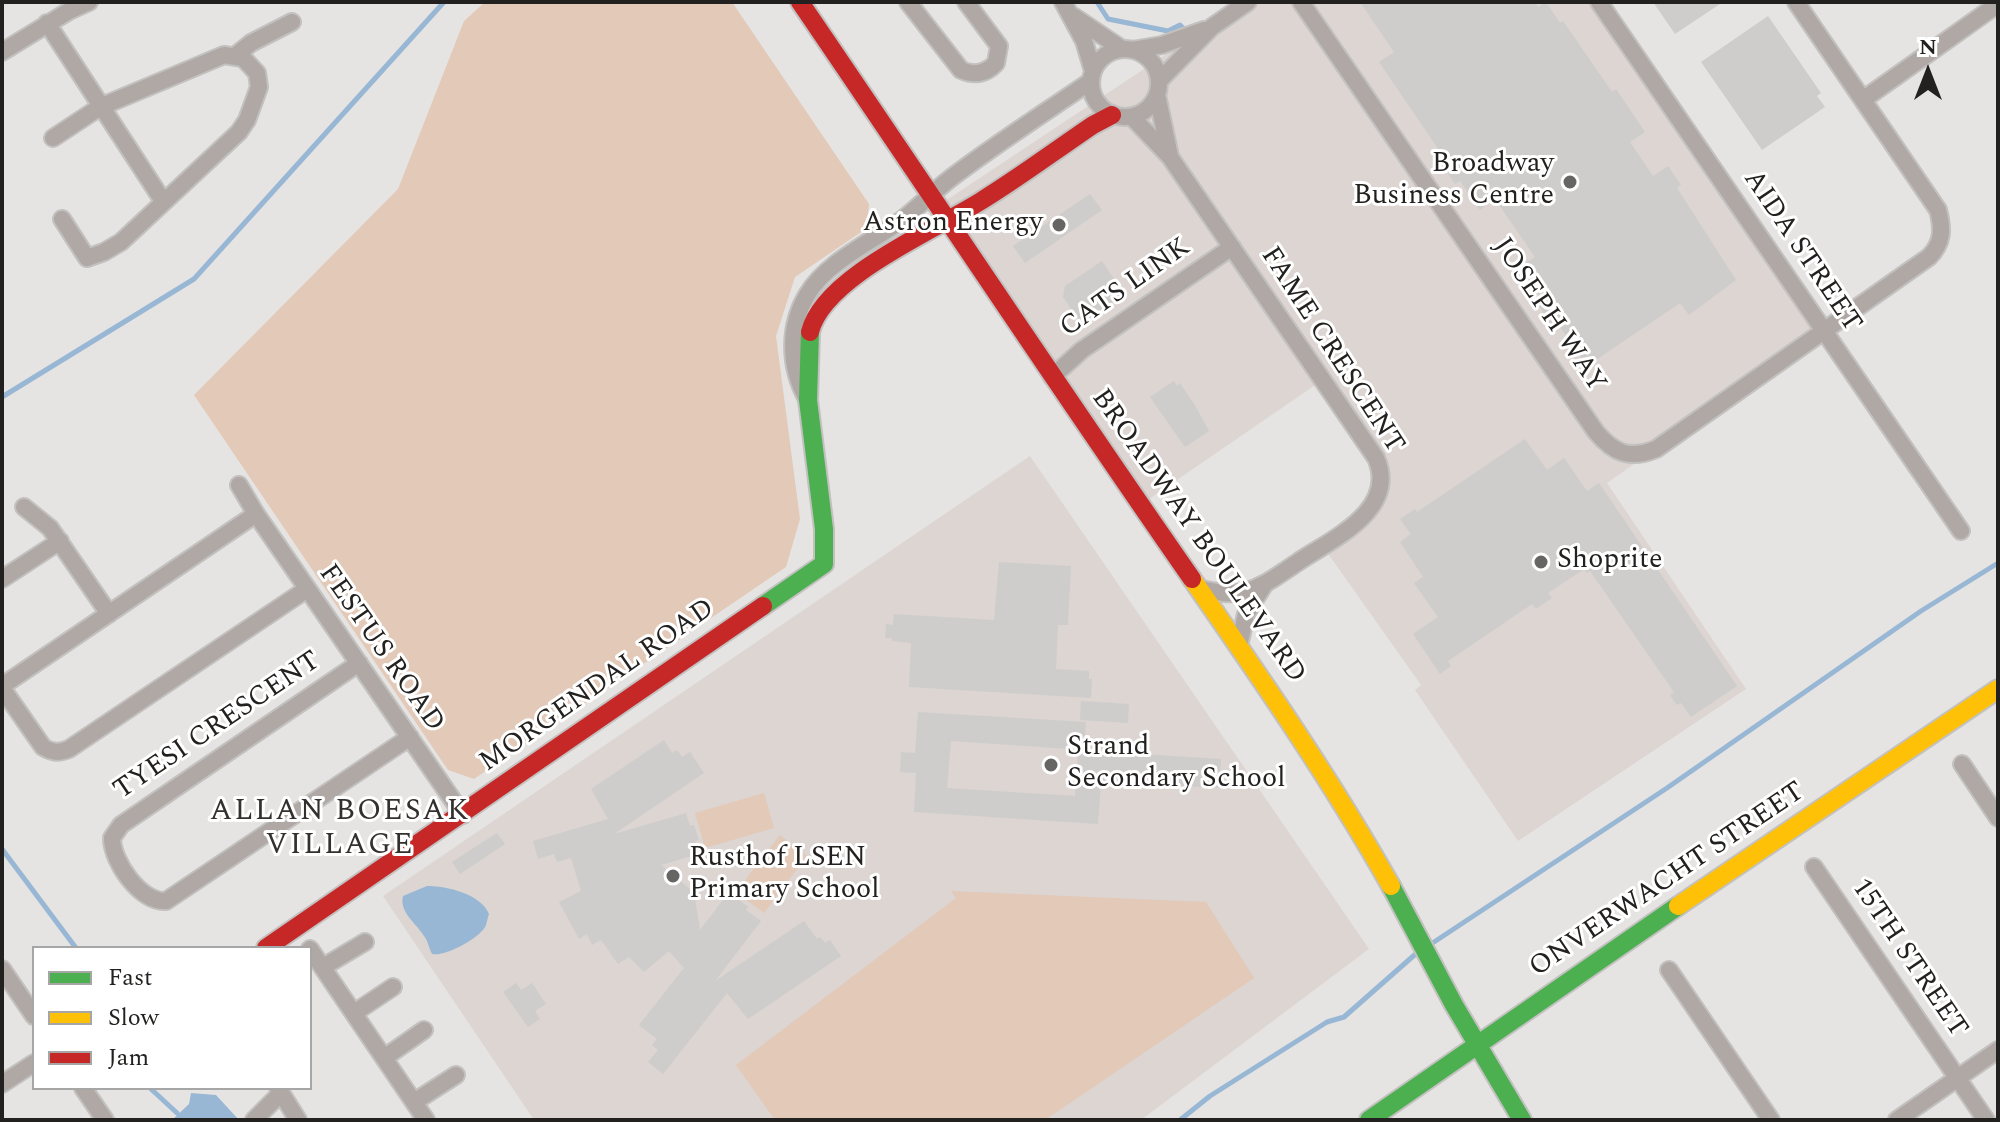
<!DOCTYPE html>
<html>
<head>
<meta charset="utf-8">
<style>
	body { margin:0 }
	#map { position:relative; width:2000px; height:1122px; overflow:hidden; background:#e6e4e2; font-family:Spectral,serif }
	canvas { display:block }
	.frame { position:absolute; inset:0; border:4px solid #222120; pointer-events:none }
	.legend { position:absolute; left:32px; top:946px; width:280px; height:144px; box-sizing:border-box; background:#fff; border:2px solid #a7a6a6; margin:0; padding:10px 14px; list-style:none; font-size:24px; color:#222120 }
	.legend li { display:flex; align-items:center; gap:16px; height:40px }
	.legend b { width:40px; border:2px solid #a7a6a6 }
	.north { position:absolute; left:1888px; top:32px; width:80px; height:80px; -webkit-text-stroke:6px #fff; paint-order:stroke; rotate:0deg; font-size:22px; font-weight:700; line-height:32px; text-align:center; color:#222120 }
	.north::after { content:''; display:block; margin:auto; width:28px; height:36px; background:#222120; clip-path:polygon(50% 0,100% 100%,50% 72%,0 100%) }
</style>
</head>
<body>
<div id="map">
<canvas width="2000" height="1122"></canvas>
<div class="frame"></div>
<ul class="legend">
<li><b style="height:10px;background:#4caf50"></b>Fast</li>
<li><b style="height:10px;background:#ffc107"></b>Slow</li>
<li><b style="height:10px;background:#c62828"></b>Jam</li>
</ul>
<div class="north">N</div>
</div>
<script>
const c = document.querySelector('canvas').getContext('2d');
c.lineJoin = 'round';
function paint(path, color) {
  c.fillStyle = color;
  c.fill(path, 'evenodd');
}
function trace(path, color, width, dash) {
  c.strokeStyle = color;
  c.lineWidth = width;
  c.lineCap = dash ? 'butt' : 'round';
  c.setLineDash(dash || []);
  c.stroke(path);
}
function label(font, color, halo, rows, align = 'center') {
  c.font = font + ' Spectral,serif';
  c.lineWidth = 6;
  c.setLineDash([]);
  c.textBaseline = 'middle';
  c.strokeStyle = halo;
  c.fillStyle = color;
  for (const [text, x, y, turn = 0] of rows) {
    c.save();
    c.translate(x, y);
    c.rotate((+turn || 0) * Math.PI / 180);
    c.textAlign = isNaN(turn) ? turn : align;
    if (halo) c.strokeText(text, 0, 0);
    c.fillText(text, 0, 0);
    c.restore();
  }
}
paint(new Path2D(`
	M1245,2h353l225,329 -216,152 139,206 -228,152 -103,-151 6,-5 -97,-137 31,-24 26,-49 -60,-94 -179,123 -203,-299z
	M1030,456l339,493 -228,171h-607l-151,-224z`), '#dcd5d2');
paint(new Path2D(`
	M485,2h247l137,202 -2,24 -72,49 -19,59 24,183 -14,48 -312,212 -26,-9 -254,-375 204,-206 66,-168z
	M764,793l10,35 -69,20 -10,-35z
	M780,835l27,21 -43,57 -28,-21z
	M951,891l255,11 48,76 -209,142h-270l-39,-55 220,-167z`), '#e2c9b8');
paint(new Path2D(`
	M427,886c20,0 54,8 62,28 -2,5 -2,10 -4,13 -7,12 -40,30 -53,27 -3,-6 -4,-13 -8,-18 -8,-13 -25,-24 -21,-40z
	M191,1093l25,2 23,25h-67l17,-16z`), '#98b7d4');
trace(new Path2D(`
	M1097,2l11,17 60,12 12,-6 4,4
	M2,397l192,-118 250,-277
	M2,849l74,99
	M1428,946l239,-158 254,-177 77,-48
	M150,1088l27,25
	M1180,1120l30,-24 117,-74 17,-5 75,-66`), '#98b7d4', 5);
paint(new Path2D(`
	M1360,2h174l4,5 8,-5 14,21 3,-2 49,71 4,-3 29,43 -15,10 23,34 15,-10 13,19 -4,3 59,92 -47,35 -9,-12 -93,63 -27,-39 -5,3 -20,-30 5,-4 -20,-29 15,-10 -40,-58 -15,11 -20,-29 -5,3 -21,-31 5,-3 -60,-88 15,-10z
	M1653,2h70l-48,32z
	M1768,16l53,77 -4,3 8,11 -63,43 -61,-88z
	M1090,194l12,16 -77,53 -12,-17z
	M1102,261l22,33 -43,29 -18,-26 2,-11z
	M1174,381l3,5 3,-3 16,24 13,24 -24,16 -35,-50z
	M1525,439l22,31 17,-12 23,33 12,-8 138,203 -46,31 -10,-14 -4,2 -7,-10 4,-3 -84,-121 -3,2 -3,-4 -36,24 4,5 -16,11 -4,-5 -84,57 3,5 -11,8 -27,-40 25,-17 -24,-34 9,-6 -23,-35 11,-8 -11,-15 15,-10 2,3z
	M999,562l72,4 -3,59h-10l-2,44 33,2v8h3l-1,19 -182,-11 2,-44 -19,-2v-3h-7l1,-14 7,1 1,-11 100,6z
	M1081,701l48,3 -1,19 -48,-3z
	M918,712l168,10 -2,28 -133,-9 -4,47 128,8 3,-46 143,9 -2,29 -118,-7 -3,43 -184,-12 2,-39 -16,-1 1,-20 14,1z
	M664,740l8,13 5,-3 5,7 8,-5 14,21 -90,61 72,-21 4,13 4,-1 5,15 -4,1 3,13 -37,11 30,25 4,8 5,32 29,-38 19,15 -2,3 15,11 -46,60 89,-60 13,18 3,-2 5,6 5,-3 11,16 -93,63 -21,-26 -64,81 -15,-12 10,-12 -6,-5 5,-6 -18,-14 45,-57 -15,-17 -25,21 -15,-15 -11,7 -17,-24 -9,5 -5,-11 -8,5 -20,-37 22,-11 -10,-33 -14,4 -3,-8 -16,5 -5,-18 75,-22 -17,-30z
	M497,833l8,11 -45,30 -8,-12z
	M516,983l5,7 11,-7 14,21 -11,7 5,8 -12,8 -25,-35z`), '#cecdcc');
const street = new Path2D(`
	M908,2l53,68c13,6 25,4 35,-7l3,-17 -33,-44
	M1063,2l21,39 9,30
	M1301,2l295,430c18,21 33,28 60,17l273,-192c14,-14 14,-28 9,-47l-142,-208
	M1599,2l362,529
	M1073,16l49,33
	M47,23l116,178
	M1091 83a34 34 0 1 1 68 0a34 34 0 1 1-68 0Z
	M1133,50l29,-5 42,-15
	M2,52l67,-41 20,-9
	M236,55l15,-12 41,-21
	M1159,81l53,-54 36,-25
	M1157,95l13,61
	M1864,99l134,-95
	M1132,117l38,40 206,301c23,52 -44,81 -78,104 -18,12 -33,24 -54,30 -15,3 -29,0 -43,-3
	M53,138l47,-31 124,-52 19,3 14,15 2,14 -12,33 -8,12 -118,110 -17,10 -17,6 -25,-39
	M1052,377l30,-27 150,-103
	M807,399c-18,-32 -19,-72 0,-104 20,-34 65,-53 96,-76 19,-15 36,-33 56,-47 43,-32 88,-61 132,-91
	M239,485l17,29 207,301
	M24,507l26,21 59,86
	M2,579l58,-38
	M1239,646l7,-32 18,-29
	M359,663l-238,162 -9,13c0,24 29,65 54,63l244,-164
	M2,686l254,-172
	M2,688l41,59c10,6 16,6 26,2l238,-160
	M1962,764l36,54
	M1814,867l172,253
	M310,949l116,171
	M323,967l42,-25
	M2,969l32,47
	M1669,970l102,150
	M354,1013l39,-26
	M384,1058l40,-28
	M2,1084l32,-21
	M83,1088l22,32
	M278,1088l20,32
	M414,1102l42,-27
	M254,1120l26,-26
	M1897,1120l101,-70`);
const fast = new Path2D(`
	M763,606l61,-42v-35l-16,-129 2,-68
	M1391,886l63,119 68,115
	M1369,1120l309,-214`);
const slow = new Path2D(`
	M1192,579c70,101 138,199 199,307
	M1678,906l320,-217`);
const jam = new Path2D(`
	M800,2c131,192 259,386 392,577
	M810,332c13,-55 125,-102 171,-131 39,-24 75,-51 112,-76l19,-10
	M266,948l497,-342`);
trace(street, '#c2c1c0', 20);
trace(fast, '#c2c1c0', 22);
trace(slow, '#c2c1c0', 22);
trace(jam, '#c2c1c0', 22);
trace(street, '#afa8a4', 16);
trace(fast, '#4caf50', 18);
trace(slow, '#ffc107', 18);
trace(jam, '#c62828', 18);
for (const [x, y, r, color] of [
	[1570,182,8,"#676564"],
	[1059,225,8,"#676564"],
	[1541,562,8,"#676564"],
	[1051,765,8,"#676564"],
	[673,876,8,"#676564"]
]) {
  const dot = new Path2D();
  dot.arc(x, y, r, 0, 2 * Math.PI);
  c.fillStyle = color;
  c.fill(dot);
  trace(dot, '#fff', 3);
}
label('28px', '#222120', '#fff', [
	["Broadway",1554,166,"right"],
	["Business Centre",1554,198,"right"],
	["Astron Energy",1043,225,"right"],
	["Shoprite",1557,562],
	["Strand",1067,749],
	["Secondary School",1067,781],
	["Rusthof LSEN",689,860],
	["Primary School",689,892]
], 'left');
label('28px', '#222120', '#fff', [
	["AIDA STREET",1801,252,56],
	["CATS LINK",1126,289,-35],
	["JOSEPH WAY",1548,316,56],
	["FAME CRESCENT",1331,351,57],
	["BROADWAY BOULEVARD",1197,537,55],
	["FESTUS ROAD",380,649,55],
	["MORGENDAL ROAD",598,687,-35],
	["TYESI CRESCENT",218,727,-34],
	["ONVERWACHT STREET",1668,881,-34],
	["15TH STREET",1908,959,56]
]);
c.letterSpacing = '2px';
label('30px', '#33302e', '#fff', [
	["ALLAN BOESAK",340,813],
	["VILLAGE",340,847]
]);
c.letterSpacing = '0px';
</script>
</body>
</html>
